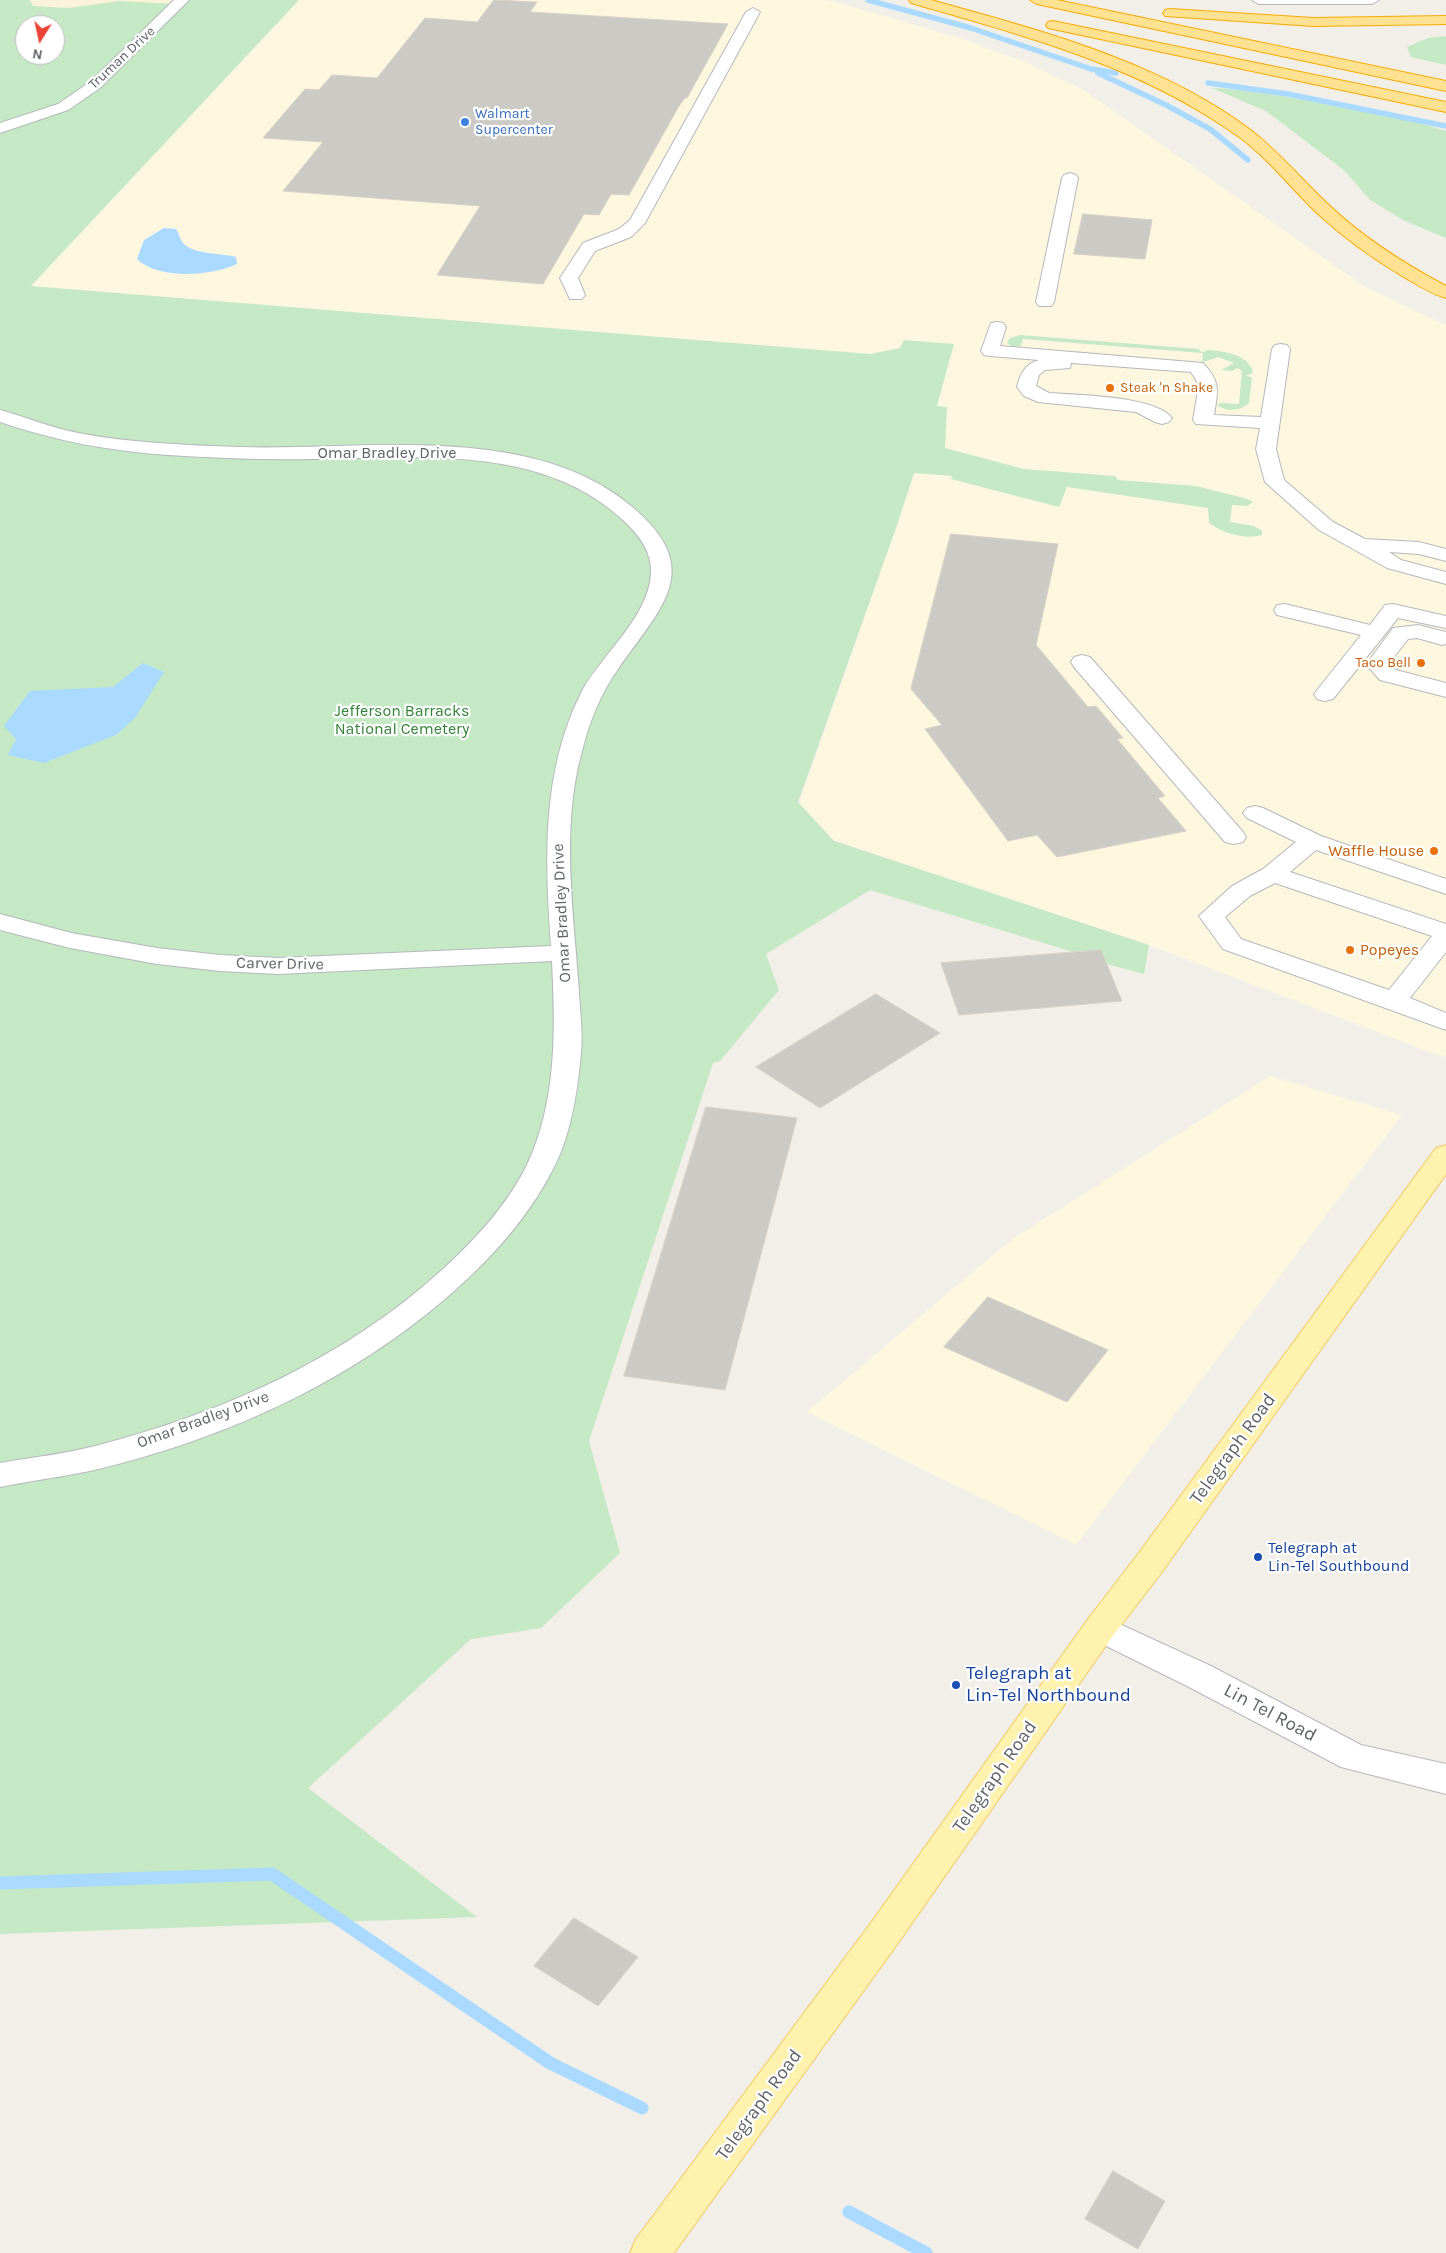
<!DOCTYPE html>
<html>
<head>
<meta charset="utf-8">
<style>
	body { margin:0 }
	#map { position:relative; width:1446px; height:2253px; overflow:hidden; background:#f1efe8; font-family:Karla,sans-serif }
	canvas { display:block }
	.north { position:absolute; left:15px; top:15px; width:50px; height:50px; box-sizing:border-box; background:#fff; border:1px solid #bfc1c3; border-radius:50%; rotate:190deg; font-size:14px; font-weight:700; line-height:20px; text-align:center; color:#5f6368 }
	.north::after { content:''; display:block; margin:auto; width:18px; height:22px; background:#ea4335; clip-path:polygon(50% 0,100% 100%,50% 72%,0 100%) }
</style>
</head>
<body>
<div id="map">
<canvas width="1446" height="2253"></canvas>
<div class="north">N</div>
</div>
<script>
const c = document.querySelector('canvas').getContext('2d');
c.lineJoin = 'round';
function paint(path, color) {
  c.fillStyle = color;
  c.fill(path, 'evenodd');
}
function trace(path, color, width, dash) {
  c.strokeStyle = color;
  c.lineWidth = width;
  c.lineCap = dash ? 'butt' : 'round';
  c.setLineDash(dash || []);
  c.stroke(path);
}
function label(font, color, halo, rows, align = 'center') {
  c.font = font + ' Karla,sans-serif';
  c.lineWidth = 4.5;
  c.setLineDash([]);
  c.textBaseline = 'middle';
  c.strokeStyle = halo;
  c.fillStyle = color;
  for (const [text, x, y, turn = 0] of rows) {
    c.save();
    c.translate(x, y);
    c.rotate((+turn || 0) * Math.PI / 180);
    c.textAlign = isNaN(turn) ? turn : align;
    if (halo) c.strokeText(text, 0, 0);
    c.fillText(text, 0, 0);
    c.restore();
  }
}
paint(new Path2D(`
	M299,0h528l20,5 116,34 62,23 57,27 283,198 81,38v729l-3,3 -294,-112 -358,-119 105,-298 18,-55 -884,-187z
	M1270,1076l132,39 -326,430 -269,-133 204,-172z`), '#fef7e0');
paint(new Path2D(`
	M0,0h299l-268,286 839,68 30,-6 4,-8 50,4 -17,62 10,1 -2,41 79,21 91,7 3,4 78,6 52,13 5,3 -6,4 -15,-1 -2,17 24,4 8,5v4c-18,5 -39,-2 -53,-12l-1,-15 -141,-21 -8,20 -108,-28 1,-3 -38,-3 -18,55 -98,274 36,39 315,104 -5,29 -37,-10 -6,-14 -28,2 -203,-62 -104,64 13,36 -59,71 -7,2 -124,378 31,112 -79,75 -70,11 -163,149 169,129 -477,17zM25,25h30v30h-30z
	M1446,36v29l-35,-8 -4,-10 21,-9z
	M1212,88c39,1 79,10 118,17 39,7 78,14 116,26v107l-41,-17 -35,-21 -25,-29 -79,-60z
	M1020,335l179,14 1,2 4,1 3,-2c16,1 42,4 46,23l-7,3 6,1 -3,26c-8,8 -23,9 -32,2l4,-2 18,1 3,-33 -5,-3 -4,3 -12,-1 13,-7 -16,-6 -14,5 -2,-1 1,-8 -180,-14 -2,7c-5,1 -10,1 -14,-3l3,-5z`), '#c5e8c5');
paint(new Path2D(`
	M30,0h152l-4,4 -59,-3 -50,7 -36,-2z`), '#fbf3d9');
paint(new Path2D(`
	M164,228l12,1c3,4 3,8 5,11 7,15 42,13 55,17l1,7c-25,12 -79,16 -100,-5l7,-19z
	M143,663l21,9 -29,46 -19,17 -72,28 -36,-8 8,-16 -12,-13 26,-35 83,-4z`), '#aadaff');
trace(new Path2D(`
	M868,0l103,28 120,41 25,4
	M1098,73l68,32 44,24 38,31
	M1208,83l80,11 158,32`), '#aadaff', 5.5);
trace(new Path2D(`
	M0,1883l272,-9 278,189 92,45
	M849,2212l77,41`), '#aadaff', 13);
const building = new Path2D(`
	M494,0l43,2 -7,10 198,12 -41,74h-2l-6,8 -50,89 -18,-1 -12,21 -15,-1 -41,70 -106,-9 43,-69 -197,-15 40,-49 -60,-4 42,-49 14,1 13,-15 45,3 48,-60 52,4z
	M1083,214l69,6 -7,39 -71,-5z
	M951,534l107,10 -22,101 52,62 8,-1 27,32 -6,1 48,57 -7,2 28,33 -129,26 -20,-22 -29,6 -83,-112 17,-4 -31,-36z
	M1101,950l21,51 -163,14 -18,-52z
	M876,994l64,39 -120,75 -64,-41z
	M706,1107l91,11 -72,272 -101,-14z
	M988,1297l120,53 -41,52 -123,-55z
	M574,1918l64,39 -40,49 -64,-40z
	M1113,2171l52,30 -27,48 -53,-30z`);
paint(building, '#cccac5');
trace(building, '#d6d1c6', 1);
const minor = new Path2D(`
	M174,0h15l-89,88 -32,22 -68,23v-10l58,-19 32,-22z
	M1252,0h127l-7,4h-113z
	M753,8l7,4 -115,211 -14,14 -36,14 -17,27 7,17 -3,4h-12l-10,-21 23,-35 36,-14 11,-9 116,-208z
	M1070,173l6,2 2,3 -24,124 -3,4h-12l-3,-4 26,-124 2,-3z
	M997,322l6,1 3,4 -6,19 203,17c18,19 15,28 11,52l47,2 11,-68 3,-4 6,-1 6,1 3,4 -14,100 8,31 49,42 32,17 54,3 27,7v12l-27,-7 -30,-2 12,8 45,12v12l-59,-16 -68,-38 -54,-48 -9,-33 4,-21 -64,-4 -3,-4 6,-35 -8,-13 -120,-9 -1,5 -25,2 -6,5 -3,11 13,7c27,2 107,3 123,25l-3,4 -7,2 -7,-2 -19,-10 -98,-10 -14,-6 -7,-9c3,-13 8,-23 22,-27l-49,-4 -6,-1 -3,-4 10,-28z
	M0,410c26,7 51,18 78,23 53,10 107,12 161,14 123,4 291,-26 392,59 76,63 30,101 -13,163 -17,24 -29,53 -36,82 -22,79 -8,163 -3,241 1,21 4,41 2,61 -3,33 -8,68 -20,99 -21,49 -57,93 -96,129 -104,97 -238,158 -375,190 -30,6 -60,10 -90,16v-24c33,-6 66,-9 99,-18 126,-33 246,-87 343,-175 36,-33 73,-73 91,-119 24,-61 22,-126 19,-190l-274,13 -58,-3 -63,-7 -87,-16 -70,-18v-16l71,19 86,15 63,7 58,3 273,-12c-6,-88 -10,-174 31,-255 20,-37 67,-74 69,-118 1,-21 -12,-38 -27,-52 -82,-78 -209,-63 -312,-62 -48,1 -96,-1 -144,-4 -58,-4 -113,-14 -168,-33z
	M1285,604l85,21 15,-20 8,-1 53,12v12l-48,-10 -65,81 -8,2 -8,-2 -3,-5 47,-59 -84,-20 -3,-5 3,-5z
	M1418,625l28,7v12l-4,1 -25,-7 -9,1 -18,23 6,8 50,13v14l-66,-17 -11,-12 -1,-6 25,-34z
	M1082,655l8,2 153,175 3,5 -3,5 -9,2 -9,-2 -151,-175 -3,-5 3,-5z
	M1255,806l8,2 58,28 125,43v15l-130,-44 -26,22 156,52v28l-36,46 36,15v17l-223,-81 -24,-33 33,-30 31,-17 33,-27 -49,-24 -4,-5 4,-5zM1275,883l157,53 -43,54 -148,-51 -16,-22 25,-21z
	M1100,1615l111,51 150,79 85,19v30l-105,-27 -154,-81 -99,-49 -5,-9 5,-9z`);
const major = new Path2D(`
	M1446,1145v29l-284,398 -50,65 -216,309 -222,307h-44l6,-14 234,-315 218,-305 50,-65 298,-406z`);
const highway = new Path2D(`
	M909,0h22c111,31 228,61 321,131 29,23 52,51 79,76 34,32 74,57 115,79v12c-15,-4 -30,-14 -44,-22 -30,-18 -59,-39 -85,-63 -26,-25 -49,-55 -78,-76 -98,-71 -214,-101 -328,-134z
	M1030,0h27l389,81v10l-409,-87z
	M1170,9l143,9 133,-2v8l-133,2 -148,-10 -2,-3 2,-3z
	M1053,21l393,81v10l-398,-84 -2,-3 2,-3z`);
trace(minor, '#b5b8bc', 2);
trace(major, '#f2c960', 2);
trace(highway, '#f9ab00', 2);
paint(minor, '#fff');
paint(major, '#fff2af');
paint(highway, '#fde293');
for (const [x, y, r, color] of [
	[465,122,5,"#3f7fe0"],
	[1110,388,5,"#e8710a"],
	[1421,663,5,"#e8710a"],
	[1434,851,5,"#e8710a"],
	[1350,950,5,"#e8710a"],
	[1258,1557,5,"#1a4fb4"],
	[956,1685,5,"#1a4fb4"]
]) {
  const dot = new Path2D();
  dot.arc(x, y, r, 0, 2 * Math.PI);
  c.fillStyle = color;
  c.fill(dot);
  trace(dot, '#fff', 2);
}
label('14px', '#5f6368', '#fff', [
	["Truman Drive",122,58,-43]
]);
label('14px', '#366cbe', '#fff', [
	["Walmart",475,114],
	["Supercenter",475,130]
], 'left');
label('14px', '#c56008', '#fff', [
	["Steak 'n Shake",1120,388],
	["Taco Bell",1411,663,"right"]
], 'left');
label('16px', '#5f6368', '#fff', [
	["Omar Bradley Drive",387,453],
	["Omar Bradley Drive",562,913,-93],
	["Carver Drive",280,964,1],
	["Omar Bradley Drive",203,1420,-20]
]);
label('16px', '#348238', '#fff', [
	["Jefferson Barracks",402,711],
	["National Cemetery",402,729]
]);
label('16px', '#c56008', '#fff', [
	["Waffle House",1424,851],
	["Popeyes",1360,950,"left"]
], 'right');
label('16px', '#164399', '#fff', [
	["Telegraph at",1268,1548],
	["Lin-Tel Southbound",1268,1566]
], 'left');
label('19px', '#5f6368', '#fff', [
	["Telegraph Road",1233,1449,-54],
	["Lin Tel Road",1270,1713,28],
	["Telegraph Road",995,1777,-55],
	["Telegraph Road",759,2105,-54]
]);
label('19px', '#164399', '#fff', [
	["Telegraph at",966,1674],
	["Lin-Tel Northbound",966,1696]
], 'left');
</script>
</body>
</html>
